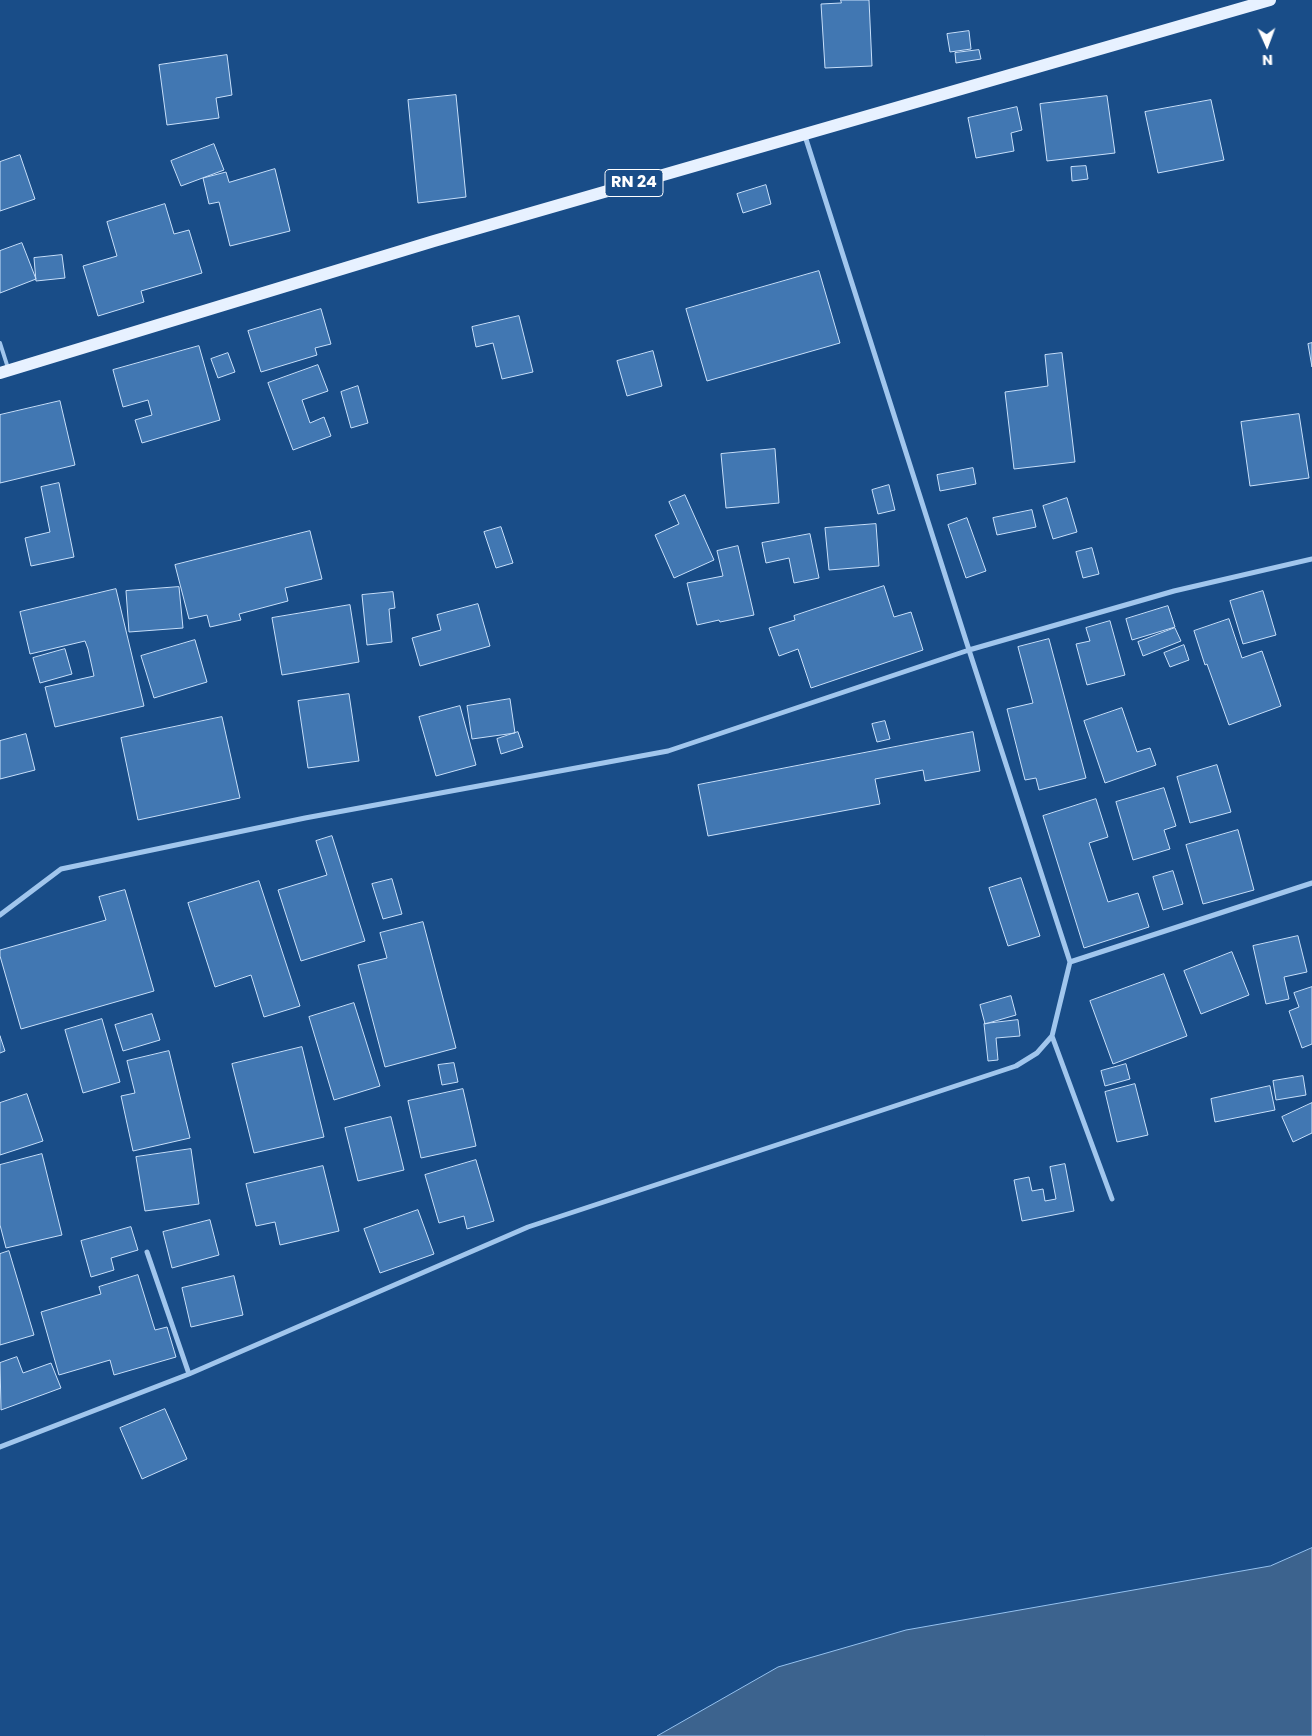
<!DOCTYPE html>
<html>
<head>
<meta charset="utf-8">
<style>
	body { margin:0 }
	#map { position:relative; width:1312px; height:1736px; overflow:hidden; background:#194d88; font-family:Poppins,sans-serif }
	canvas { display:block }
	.north { position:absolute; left:1242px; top:20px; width:50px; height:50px; -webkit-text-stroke:4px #194d88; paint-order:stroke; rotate:178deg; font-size:14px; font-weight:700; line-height:20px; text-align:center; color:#fff }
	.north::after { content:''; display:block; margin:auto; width:18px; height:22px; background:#fff; clip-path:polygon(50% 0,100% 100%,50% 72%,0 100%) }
</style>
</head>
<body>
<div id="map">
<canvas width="1312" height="1736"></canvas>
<div class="north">N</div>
</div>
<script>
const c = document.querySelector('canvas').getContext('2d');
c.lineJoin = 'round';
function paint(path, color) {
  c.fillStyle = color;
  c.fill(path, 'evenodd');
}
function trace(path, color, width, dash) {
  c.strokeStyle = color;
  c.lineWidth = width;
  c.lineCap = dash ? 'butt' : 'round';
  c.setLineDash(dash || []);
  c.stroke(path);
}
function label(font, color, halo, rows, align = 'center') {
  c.font = font + ' Poppins,sans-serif';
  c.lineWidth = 5;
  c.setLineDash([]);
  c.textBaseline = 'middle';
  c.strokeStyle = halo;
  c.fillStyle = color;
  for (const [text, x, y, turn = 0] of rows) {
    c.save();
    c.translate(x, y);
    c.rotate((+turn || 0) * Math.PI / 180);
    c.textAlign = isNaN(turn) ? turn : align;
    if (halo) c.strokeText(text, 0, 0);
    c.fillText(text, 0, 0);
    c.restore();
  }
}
const water = new Path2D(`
	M1312,1548v188h-655l121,-69 128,-37 364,-64z`);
paint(water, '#3c638e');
trace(water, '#94c1ef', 1);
const building = new Path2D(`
	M841,0h28l3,66 -47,2 -4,-64 20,-1z
	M969,31l2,18 -21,3 -3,-18z
	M979,50l2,9 -25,4 -1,-10z
	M227,55l5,40 -16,3 3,20 -52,7 -8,-60z
	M456,95l10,102 -48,6 -10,-103z
	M1107,96l8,57 -68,8 -7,-57z
	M1211,100l13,60 -66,13 -13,-61z
	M1017,107l5,23 -11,3 3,18 -38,7 -8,-40z
	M214,144l10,26 -43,16 -10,-25z
	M20,155l15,44 -35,12v-49z
	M1086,166l2,13 -16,2 -1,-14z
	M275,169l15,62 -60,15 -11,-44 -10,2 -6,-26 23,-6 3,10z
	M766,185l5,19 -28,9 -6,-19z
	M165,204l9,30 15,-4 13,43 -61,18 3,11 -46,14 -15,-50 34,-10 -10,-34z
	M22,243l14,36 -36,14v-42z
	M62,255l3,23 -29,3 -2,-23z
	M819,271l21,72 -133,38 -21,-72z
	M321,309l10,35 -16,4 2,7 -56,17 -13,-41z
	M519,316l14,56 -31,7 -9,-36 -17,4 -4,-20z
	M1312,343v24l-4,-23z
	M199,346l21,74 -78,23 -7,-23 17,-5 -4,-15 -25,7 -10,-37z
	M653,351l9,35 -35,10 -10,-35z
	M228,353l7,19 -17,6 -7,-19z
	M1062,353l13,109 -61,7 -9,-77 43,-6 -3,-31z
	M318,365l10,26 -26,9 8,23 14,-6 7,19 -38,14 -25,-67z
	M358,386l10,37 -17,5 -10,-36z
	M60,401l15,64 -75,18v-68z
	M1299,414l10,64 -59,8 -9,-64z
	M775,449l4,54 -53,5 -5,-54z
	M973,468l3,16 -36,7 -3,-16z
	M59,483l15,74 -43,9 -6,-28 25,-6 -9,-45z
	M889,485l6,25 -17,4 -6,-24z
	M685,495l29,65 -40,18 -19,-43 24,-11 -10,-22z
	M1067,498l10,34 -24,7 -10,-33z
	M1032,510l4,17 -39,8 -4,-17z
	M967,518l19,53 -20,7 -18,-53z
	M876,524l3,42 -50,4 -4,-42z
	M501,527l12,36 -17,5 -12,-36z
	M310,531l12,48 -37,9 3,13 -49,13 2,6 -31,7 -3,-12 -18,4 -14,-54z
	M810,534l9,44 -25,5 -5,-25 -23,5 -4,-20z
	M738,546l16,69 -34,7 -1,-2 -22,5 -10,-42 36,-7 -6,-25z
	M1092,548l7,26 -16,4 -7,-26z
	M884,586l10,31 17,-5 12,38 -112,38 -13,-39 -19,7 -10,-28 26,-8 -1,-4z
	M179,587l4,41 -54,4 -3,-41z
	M116,589l28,117 -89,21 -10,-40 49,-11 -6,-27 -3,-8 -55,13 -10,-42z
	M1263,591l13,44 -33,9 -13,-43z
	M393,592l2,16 -6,1 3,33 -25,3 -5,-50z
	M478,604l12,42 -70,20 -8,-28 29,-8 -4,-15z
	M350,605l9,57 -77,13 -10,-57z
	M1168,606l7,21 -43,13 -6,-21z
	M1229,619l13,39 20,-7 19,55 -52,19 -22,-61 -2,1 -11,-34z
	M1110,621l15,54 -38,10 -11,-41 14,-3 -4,-13z
	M1175,628l6,13 -38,15 -5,-14z
	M1049,639l37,139 -47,12 -3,-12 -11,2 -18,-71 26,-6 -15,-56z
	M195,640l12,42 -53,16 -13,-42z
	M1184,645l5,15 -19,7 -6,-14z
	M65,649l7,25 -32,9 -7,-25z
	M349,694l10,67 -51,7 -10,-67z
	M510,699l5,34 -43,6 -5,-33z
	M460,706l16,59 -40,11 -17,-59z
	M1122,708l15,44 13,-4 6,17 -51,18 -21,-62z
	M222,717l18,81 -102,22 -17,-82z
	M885,721l5,18 -13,3 -5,-18z
	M518,732l5,15 -22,7 -4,-15z
	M973,732l7,39 -55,10 -2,-11 -48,9 5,25 -172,32 -10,-51z
	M26,734l9,36 -35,9v-38z
	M1217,765l14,47 -41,11 -13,-46z
	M1164,788l12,38 -12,4 6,19 -37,11 -17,-58z
	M1096,799l12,38 -19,6 19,59 30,-9 11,34 -65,21 -41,-132z
	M1238,830l16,60 -51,14 -17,-59z
	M332,836l33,105 -64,20 -23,-71 49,-15 -11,-34z
	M1173,871l10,33 -20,6 -10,-33z
	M1021,878l19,58 -32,10 -19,-58z
	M392,879l10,35 -19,5 -11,-35z
	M259,881l41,125 -36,11 -13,-42 -36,12 -27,-84z
	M125,890l29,101 -133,38 -21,-73v-6l106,-30 -7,-23z
	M423,922l33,126 -71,19 -27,-102 29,-7 -7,-25z
	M1298,936l9,36 -23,5 5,22 -23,5 -13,-58z
	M1232,952l17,43 -48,19 -17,-43z
	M1164,974l23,62 -74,28 -23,-63z
	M1312,987v57l-10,4 -13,-37 10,-4 -5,-14z
	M1011,996l5,19 -31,9 -5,-19z
	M354,1003l26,83 -46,14 -25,-83z
	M152,1014l8,26 -37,11 -8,-26z
	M102,1019l18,63 -37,11 -18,-63z
	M1018,1020l2,16 -24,2 2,22 -10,1 -4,-37z
	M0,1036l5,15 -5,2z
	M302,1047l22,90 -70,16 -22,-89z
	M169,1051l21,87 -57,13 -12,-55 14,-3 -8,-32z
	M454,1063l4,19 -16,3 -4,-20z
	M1126,1064l4,15 -25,7 -4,-15z
	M1303,1076l3,19 -30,5 -3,-19z
	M1135,1084l13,51 -31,7 -12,-50z
	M1270,1086l5,24 -60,12 -4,-23z
	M463,1089l13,57 -55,12 -13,-57z
	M27,1094l16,47 -43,14v-52z
	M1312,1103v30l-19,9 -11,-25z
	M391,1117l13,53 -46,11 -13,-53z
	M191,1149l8,55 -54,7 -9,-54z
	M42,1154l20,81 -56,13 -6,-23v-60z
	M476,1160l18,61 -27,8 -3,-13 -25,7 -14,-48z
	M1065,1164l9,47 -52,10 -8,-41 15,-3 3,14 11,-2 2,12 11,-2 -6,-32z
	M323,1166l16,65 -59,14 -5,-23 -19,4 -10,-42z
	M418,1210l16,44 -54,19 -16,-44z
	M210,1220l9,35 -47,13 -9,-36z
	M131,1227l7,23 -27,8 3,12 -23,7 -10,-36z
	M9,1251l25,84 -34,10v-91z
	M138,1275l17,55 12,-3 9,30 -62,18 -4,-15 -51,15 -18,-63 60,-18 -2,-7z
	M234,1276l9,39 -52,12 -9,-39z
	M17,1357l6,16 28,-10 10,25 -60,22 -1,-47z
	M165,1409l22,50 -45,20 -22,-51z`);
paint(building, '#4177b2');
trace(building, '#c7dffa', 1);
trace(new Path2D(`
	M0,343l8,25`), '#a1c6ed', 4);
trace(new Path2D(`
	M805,136l164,514 101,312 242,-79
	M0,915l61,-46 244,-51 363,-67 301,-101 205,-59 138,-32
	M1052,1036l60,163
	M147,1252l42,122
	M0,1447l189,-73 339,-147 488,-161 21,-13 15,-17 18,-74`), '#a1c6ed', 5);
trace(new Path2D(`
	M0,373l434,-132 836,-241`), '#e7f1ff', 12);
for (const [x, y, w] of [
	[634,183,58]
]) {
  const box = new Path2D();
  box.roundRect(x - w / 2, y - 13.5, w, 27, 4);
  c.fillStyle = '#194d88';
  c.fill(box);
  trace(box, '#fff', 1);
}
label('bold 16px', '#fff', null, [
	["RN 24",634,183]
]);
</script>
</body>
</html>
